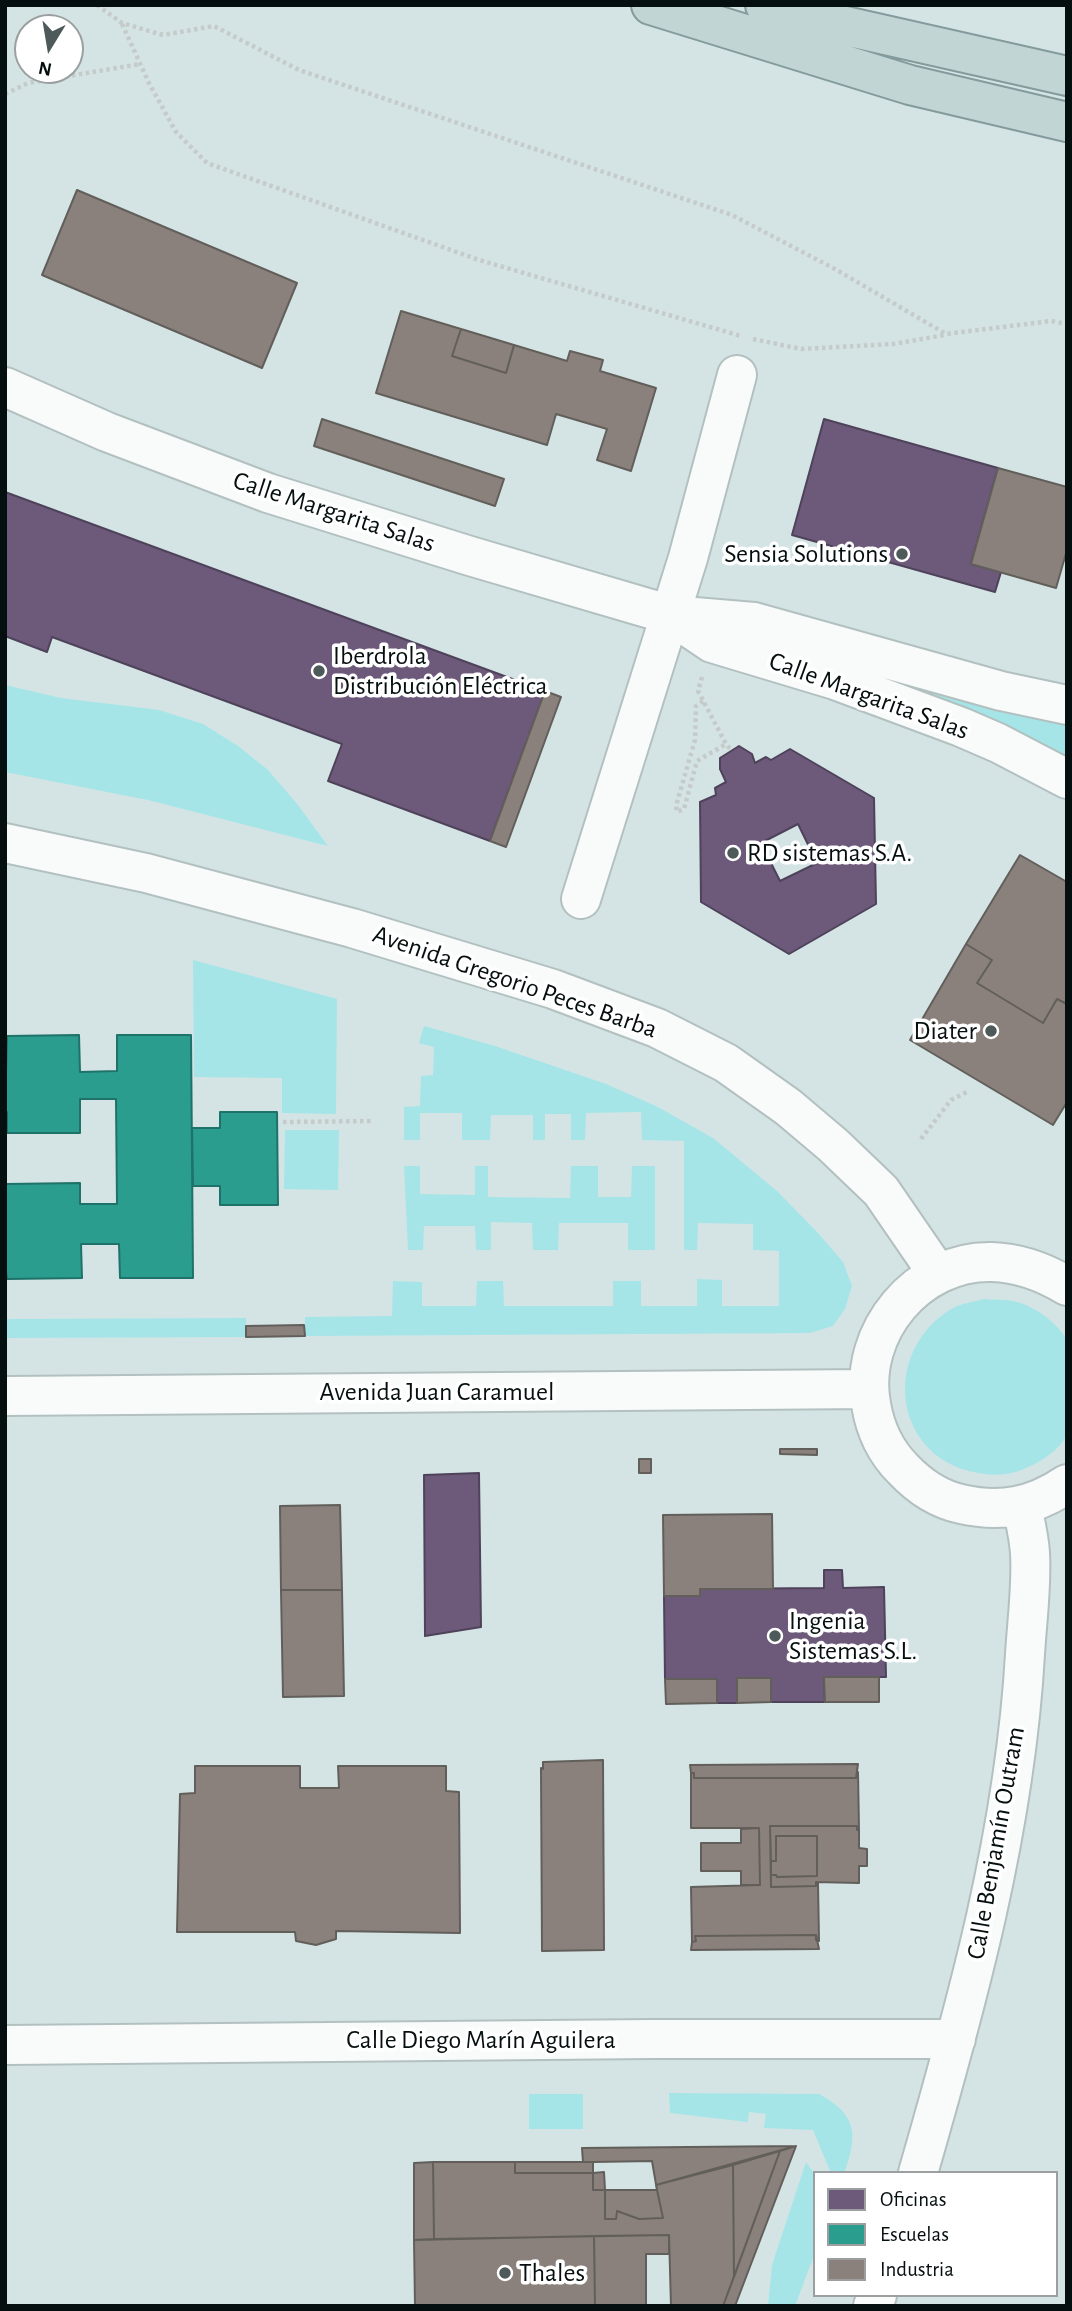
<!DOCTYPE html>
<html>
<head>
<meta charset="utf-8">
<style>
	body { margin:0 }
	#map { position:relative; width:1072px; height:2311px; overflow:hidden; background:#d4e4e5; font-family:"Alegreya Sans",sans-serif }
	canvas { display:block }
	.frame { position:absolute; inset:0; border:7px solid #060f0f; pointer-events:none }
	.legend { position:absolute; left:813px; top:2171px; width:245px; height:126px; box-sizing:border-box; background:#fff; border:2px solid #9b9f9f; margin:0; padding:9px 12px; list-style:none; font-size:21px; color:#060f0f }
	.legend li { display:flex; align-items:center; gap:14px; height:35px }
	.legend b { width:35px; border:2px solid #9b9f9f }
	.north { position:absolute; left:14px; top:14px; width:70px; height:70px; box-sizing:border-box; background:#fff; border:2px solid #9b9f9f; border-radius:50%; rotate:191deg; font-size:19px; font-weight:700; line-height:28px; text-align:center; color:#060f0f }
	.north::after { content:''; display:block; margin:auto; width:24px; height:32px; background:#4e5a5a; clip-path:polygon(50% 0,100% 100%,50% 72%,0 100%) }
</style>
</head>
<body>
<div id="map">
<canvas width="1072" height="2311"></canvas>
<div class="frame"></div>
<ul class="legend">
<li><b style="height:19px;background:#6d597a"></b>Oficinas</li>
<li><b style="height:19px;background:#2a9d8f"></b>Escuelas</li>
<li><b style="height:19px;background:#8a817c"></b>Industria</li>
</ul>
<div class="north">N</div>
</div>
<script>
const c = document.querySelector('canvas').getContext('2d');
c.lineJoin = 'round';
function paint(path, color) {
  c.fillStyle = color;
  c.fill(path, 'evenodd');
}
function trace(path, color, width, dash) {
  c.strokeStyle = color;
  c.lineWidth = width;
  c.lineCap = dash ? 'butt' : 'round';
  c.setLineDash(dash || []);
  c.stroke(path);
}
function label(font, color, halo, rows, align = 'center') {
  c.font = font + ' "Alegreya Sans",sans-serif';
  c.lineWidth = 7;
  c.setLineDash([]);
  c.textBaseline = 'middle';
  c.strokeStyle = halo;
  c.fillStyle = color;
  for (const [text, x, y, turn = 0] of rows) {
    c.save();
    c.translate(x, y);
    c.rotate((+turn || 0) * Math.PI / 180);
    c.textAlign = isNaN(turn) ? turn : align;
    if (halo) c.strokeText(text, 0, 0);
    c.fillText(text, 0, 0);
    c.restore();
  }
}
paint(new Path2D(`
	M5,685l56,13 98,12 44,14 35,22 30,24 30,35 30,41 -180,-46 -143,-28z
	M919,688l148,32v38z
	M193,960l144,39 -1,115 -54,-1v-35l-88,-1z
	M424,1026l71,20 111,38 50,22 57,32 64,53 41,42 25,29 9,24 -7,23 -12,17 -23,7 -505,3v-19l87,-1 1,-35 29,1v24h54l1,-25h26l1,25h109v-25h28v25h56v-27l25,1v26h57v-55l-26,-1v-26l-55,-1 -1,27h-13v-109l-42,-1 -1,-28 -55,1 -1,27h-14v-26h-26v26h-12v-25h-42l-1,25h-28v-27h-42v27h-16v-33l16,-1 1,-30 12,-1 1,-28 -15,-4z
	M285,1130h54l-1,60 -54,-1z
	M404,1166h16v28l55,1v-29h13v31l82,1 1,-32h27v31h33l1,-31h23v84h-27v-27h-69l-1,27h-25l-1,-27 -41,-1v28h-15l-1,-24h-51l-1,24h-15z
	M984,1299c9,1 20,0 29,2 20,4 44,21 54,39v95c-9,16 -25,26 -41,33 -17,8 -35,8 -53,4 -82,-18 -91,-123 -20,-164 9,-5 21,-6 31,-9z
	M246,1318v19l-241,1v-19z
	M669,2093l150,1c37,20 40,40 25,79h-13l-18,-43 -49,-2 2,-14 -17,-2 -1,10 -78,-9z
	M529,2094h54v35h-54z
	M806,2162l9,13v78l-20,53h-27l4,-41z`), '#a5e5e7');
const offices = new Path2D(`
	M824,419l174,49 -27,96 30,8 -6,20 -203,-57z
	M5,492l540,199 -55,150 -162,-60 14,-37 -290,-107 -5,15 -42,-16z
	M739,746l13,8 3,9 11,-6 5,3 19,-11 84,49 2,106 -87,50 -88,-52 -1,-100 16,-7 -1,-7 11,-6 -6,-13v-11zM798,824l19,39 -37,18 -19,-38z
	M479,1473l2,154 -56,9 -1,-161z
	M824,1570h18l1,18 41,-1 2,90h-62l1,25h-54v-24h-34v25h-20v-24h-52l-1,-83h36v-7l124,-1z`);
paint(offices, '#6d597a');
trace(offices, '#4e435a', 2);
const schools = new Path2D(`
	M79,1035l1,37 37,-1v-36h74l2,243h-73l-1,-34h-38l1,34 -75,1 -2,-15 1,-80 74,-1v21h37l-1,-105h-36v34h-73v-21h-2l2,-76z
	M220,1112h57l1,93h-58v-19h-27l-1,-58h28z`);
paint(schools, '#2a9d8f');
trace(schools, '#1f7269', 2);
const industry = new Path2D(`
	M77,190l220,93 -35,85 -220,-93z
	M401,311l60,18 -9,27 54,17 8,-28 53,16 3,-10 33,9 -3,11 56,17 -25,83 -34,-11 10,-31 -51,-15 -9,31 -171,-52z
	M461,329l53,16 -8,28 -54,-17z
	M322,419l182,60 -9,27 -181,-60z
	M998,468l69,19v63l-11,38 -85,-24z
	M545,691l16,6 -55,150 -16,-6z
	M1020,855l47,27v122l-10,-5 -14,24 -66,-40 15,-23 -26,-16z
	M966,944l26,16 -15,23 66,40 14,-24 10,5v98l-14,23 -143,-85z
	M304,1325l1,11 -59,1v-11z
	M780,1449h37v6l-37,-1z
	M639,1459h12v14h-12z
	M340,1505l2,85h-61l-1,-84z
	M772,1514l1,75h-73v7h-36l-1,-81z
	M281,1590h61l2,106 -61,1z
	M824,1677h55v25h-54z
	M737,1678h34v24l-34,1z
	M665,1679h52v24l-51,1z
	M603,1760l1,190 -62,1 -1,-183 2,1v-7z
	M858,1764l-2,14h-162v-5h-3l-1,-8z
	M195,1766h105v22h39l-1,-22h108v25l13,1 1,141 -124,-2v8l-20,6 -20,-4 -1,-9h-118l3,-138 15,-1z
	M857,1772h1l1,58h-2v-4h-87l1,61 45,-1v-4l2,1 1,58 -3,-1v-5l-121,1 1,5 -4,1 -1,-55 69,-2 -1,-57h-68v-55h3v5h162z
	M770,1826h87v4h2v18l8,1v17h-8v17l-43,-1v4l-45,1v-12h5l1,2 40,-1v-40h-41v25h-5z
	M759,1828l1,57h-19v-14h-40v-28h40v-14z
	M776,1836h41v40l-40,1 -1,-2h-5v-14h5z
	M816,1935l3,14 -128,1 1,-8 4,-1 -1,-5z
	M796,2146l-61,160h-12l57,-155z
	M796,2146l-140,39 1,5h-52l-1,-18 -11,1v-11h-10l-1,-14z
	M780,2151l-46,126 -1,-112z
	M652,2161l5,29h-64v-28z
	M433,2162h82v11h78v17h12v29h11l1,-8 22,8 24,-1 -7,-33 77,-20 1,112 -11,29h-52l-2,-71 -235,4z
	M433,2162l1,77 -20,1v-77z
	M515,2162h78v11h-78z
	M605,2190h52l6,28 -24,1 -22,-8 -1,8h-11z
	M669,2235v19h-23v52h-51l-1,-70z
	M594,2236l1,70h-180l-1,-66z`);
paint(industry, '#8a817c');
trace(industry, '#625f5b', 2);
const minor = new Path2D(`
	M5,387l102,45 161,61 202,63 201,59 83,7 247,69 66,14
	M678,620l34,23 123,37 126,47 37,16 69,36
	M5,843l141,30 206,55 201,61 104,39 69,35 62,44 45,38 48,46 57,83
	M581,899l107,-341 49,-183
	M1067,1286c-23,-14 -47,-23 -75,-24 -74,-2 -134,70 -121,142 4,25 14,47 32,65 16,17 35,30 58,35 40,9 72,3 106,-20
	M5,1396l863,-7
	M5,2045l648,-6h303
	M918,2173c49,-170 97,-342 107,-519 2,-33 7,-68 5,-101 -1,-16 -5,-32 -8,-47
	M873,2306l4,-11`);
const highway = new Path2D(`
	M651,5l259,80 157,37
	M765,5l27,9 275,62`);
trace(minor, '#b3c0c0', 42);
trace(highway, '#839b9c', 42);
trace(new Path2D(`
	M97,5l25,18 41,12 51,-9 85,44 433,145 103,54 111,65 105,-13 16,3
	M122,24l27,59 27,49 31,31 272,97 262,76
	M5,94l23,-11 112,-19
	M753,339l48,10 92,-5 52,-9
	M702,677l-4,14 28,53 6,7
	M703,701l-7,5 -1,34 -19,66 1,6 7,-3 13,-48 29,-17
	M283,1122l89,-1
	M921,1139l30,-39 16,-8`), '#c5caca', 4.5, [3.5, 3.5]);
trace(minor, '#f9fbfb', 38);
trace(highway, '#c2d5d5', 38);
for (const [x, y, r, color] of [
	[902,554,7,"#4e5a5a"],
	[319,671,7,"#4e5a5a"],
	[733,853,7,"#4e5a5a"],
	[991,1031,7,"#4e5a5a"],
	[775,1636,7,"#4e5a5a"],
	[505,2273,7,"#4e5a5a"]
]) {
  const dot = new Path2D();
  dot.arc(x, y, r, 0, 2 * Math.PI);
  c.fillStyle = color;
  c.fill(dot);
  trace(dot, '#fff', 2.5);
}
label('26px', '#060f0f', '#fff', [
	["Calle Margarita Salas",334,512,18],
	["Calle Margarita Salas",869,696,20],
	["Avenida Gregorio Peces Barba",515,982,19],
	["Avenida Juan Caramuel",437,1392],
	["Calle Benjamín Outram",996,1843,-80],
	["Calle Diego Marín Aguilera",481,2040]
]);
label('26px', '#060f0f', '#fff', [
	["Sensia Solutions",888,554,"right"],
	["Iberdrola",333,656],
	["Distribución Eléctrica",333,686],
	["RD sistemas S.A.",747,853],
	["Diater",977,1031,"right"],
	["Ingenia",789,1621],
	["Sistemas S.L.",789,1651],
	["Thales",519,2273]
], 'left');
</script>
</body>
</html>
